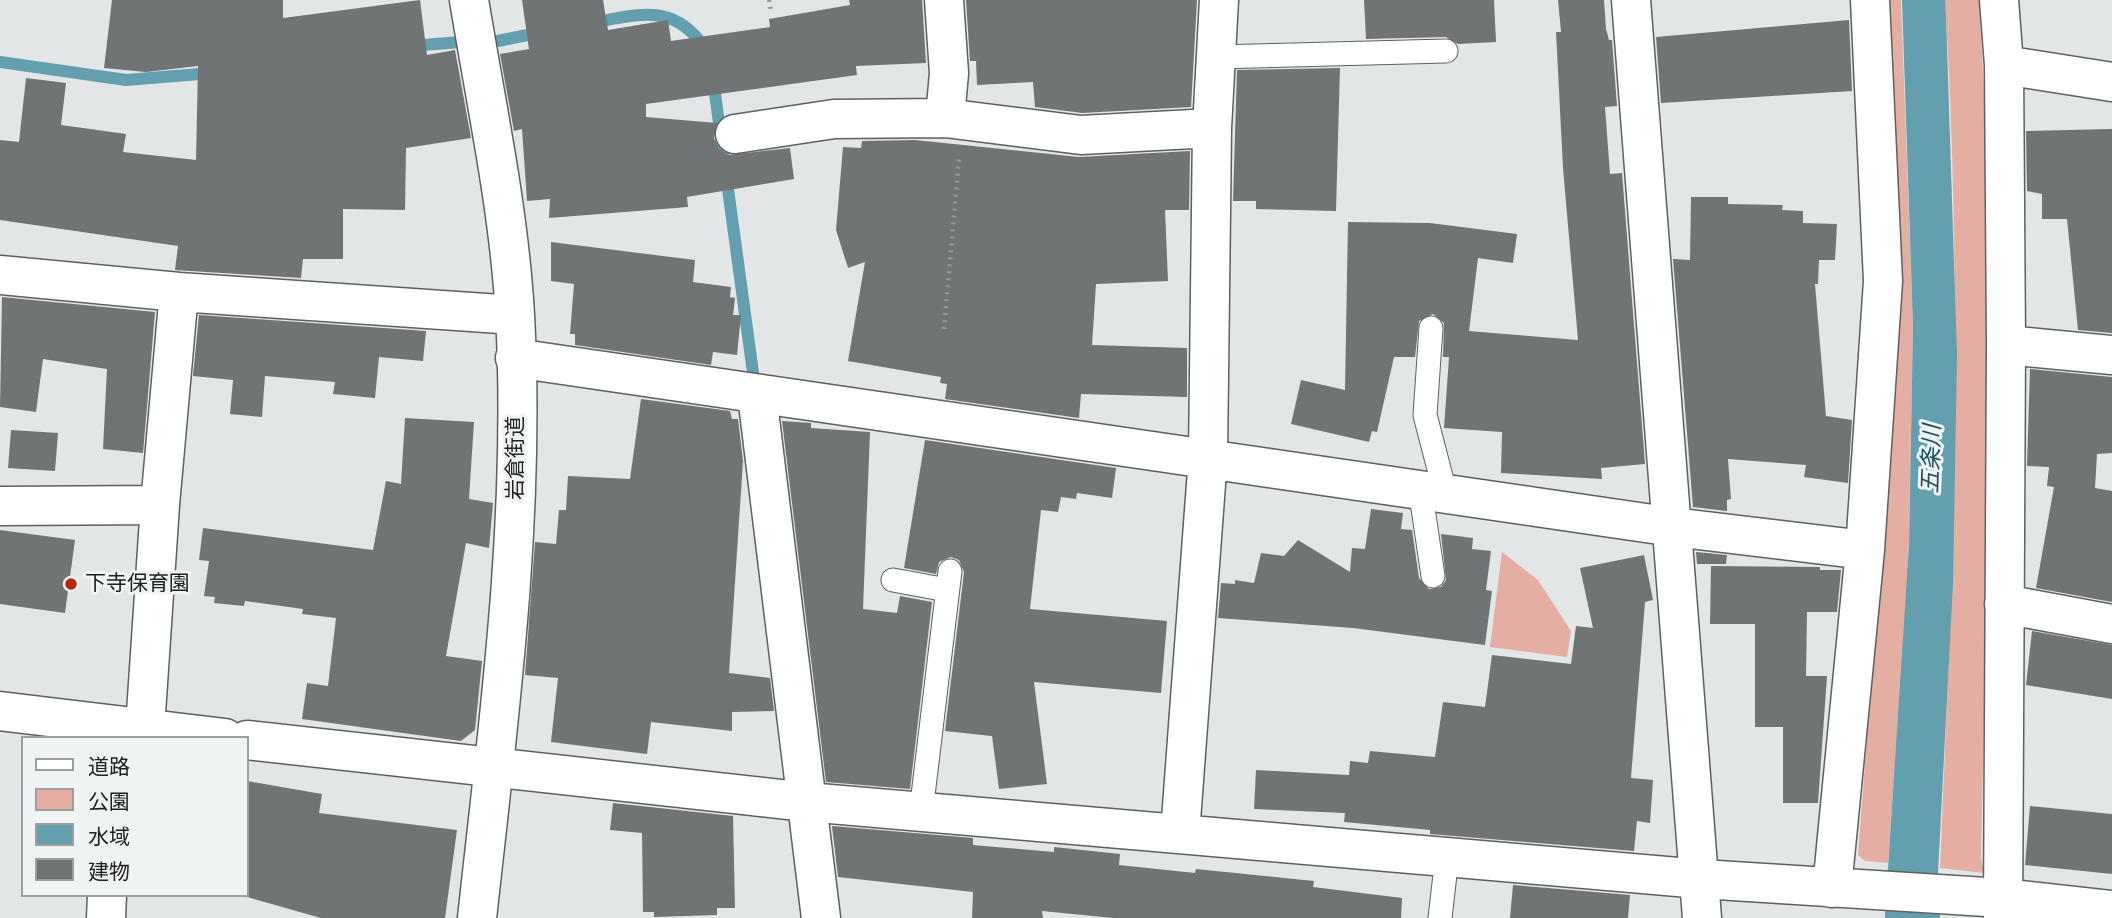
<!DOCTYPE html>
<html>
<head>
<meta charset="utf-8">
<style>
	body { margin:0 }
	#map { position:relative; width:2112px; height:918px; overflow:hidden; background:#e2e6e7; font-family:"PT Sans Narrow","Noto Sans JP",sans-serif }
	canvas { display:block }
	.legend { position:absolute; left:21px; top:736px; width:228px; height:161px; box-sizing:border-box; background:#eff3f4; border:2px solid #9c9fa0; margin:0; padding:9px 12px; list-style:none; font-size:21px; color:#202222 }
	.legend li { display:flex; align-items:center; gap:14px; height:35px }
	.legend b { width:35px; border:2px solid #9c9fa0 }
</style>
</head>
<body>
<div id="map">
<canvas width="2112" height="918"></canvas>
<ul class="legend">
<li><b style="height:9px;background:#fff"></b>道路</li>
<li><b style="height:19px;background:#e4afa2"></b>公園</li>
<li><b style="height:19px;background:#639fae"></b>水域</li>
<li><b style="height:19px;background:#717475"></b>建物</li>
</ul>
</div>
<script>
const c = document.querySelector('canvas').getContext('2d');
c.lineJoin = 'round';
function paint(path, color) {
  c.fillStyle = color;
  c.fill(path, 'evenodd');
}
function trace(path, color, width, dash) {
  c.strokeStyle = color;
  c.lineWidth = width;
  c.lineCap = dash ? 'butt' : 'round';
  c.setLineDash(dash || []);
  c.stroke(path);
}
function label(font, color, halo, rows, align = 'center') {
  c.font = font + ' "PT Sans Narrow","Noto Sans JP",sans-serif';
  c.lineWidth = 6;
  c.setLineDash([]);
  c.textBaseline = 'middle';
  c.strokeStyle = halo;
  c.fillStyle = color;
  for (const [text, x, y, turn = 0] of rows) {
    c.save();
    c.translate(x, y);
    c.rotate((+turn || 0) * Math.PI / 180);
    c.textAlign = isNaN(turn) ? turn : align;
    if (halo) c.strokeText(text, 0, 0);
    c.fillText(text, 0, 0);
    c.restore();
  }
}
paint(new Path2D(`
	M1886,0h15l12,327 -5,260 -20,276 -23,-2 -7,-6 40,-526 -3,-225z
	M1945,0h34c18,286 8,572 2,858l3,15 -44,-5c13,-290 23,-578 5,-868z
	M1502,552l36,28 33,51 -4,26 -77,-10z`), '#e4afa2');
paint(new Path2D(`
	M1902,0h43l1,15 11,341 -4,227 -15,290 2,45h-55v-4l24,-368 4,-219z`), '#639fae');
trace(new Path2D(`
	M591,23c50,-9 84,-21 116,28
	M498,41l44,-9
	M410,46l51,-4
	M0,62l126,18 86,-7
	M713,79l41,301`), '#639fae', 12);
paint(new Path2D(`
	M112,0h171v18l137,-18 7,55 28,-5 16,88 -65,10 -1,62 -62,-1v50h-40l-2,19 -126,-8 3,-24 -178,-26v-80l19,2 7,-64 40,5 -5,42 65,9 -3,18 73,8 2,-94 -52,6 -42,-4z
	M522,0h81l5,30 60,-10 3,21 99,-14 -1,-8 81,-14 -1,-5h73l4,63 -70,3 1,9 -211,29v13l71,6 -3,15 4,10 10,7 62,-7 4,31 -107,18 1,10 -139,11 1,-19 -23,2 -5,-72 -8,2 -14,-77 29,-5z
	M966,0h231l-6,107 -109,6 -47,-6 -2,-25 -56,3 -1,-24h-6z
	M1364,0h130l2,42 -38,2 -12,-7 -80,2z
	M1558,0h46l2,29 3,11h3l5,66 -12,1 5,67 12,-1 23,291 -44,4 1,11 -101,-6 1,-41 -58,-4 5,-71h-6l1,-34 -11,-9 -14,7 -4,36h-21l-17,75 -5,-1 -3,11 -78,-18 10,-44 44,10 3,-168 82,1 87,11 -4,29 -35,-5 -9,73 109,9 -15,-172 -7,-136h5z
	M1849,20l3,71 -191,12 -5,-66z
	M1340,68l-4,143 -80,-2v-8h-23l4,-131z
	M2112,129v204l-34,-3 -11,-111h-25v-25l-15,-3 -1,-60z
	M915,140l164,17 111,-6 -1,59h-24l3,71 -72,3 -4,61 95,3v49l-106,-3 -2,24 -134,-19 2,-15 -7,-1 1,-6 -93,-16 17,-99 -17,6 -12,-38 7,-83 18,1 1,-7z
	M1691,197h37v7l55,1 -1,5 21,1v12l34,1 -2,36h-16l-1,24h-3l11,132 26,4 -4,63 -44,-6 2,-12 -78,-6 3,40 -4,1v11l-34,-4 -20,-248 17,1z
	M551,242l144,18 -2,22 38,5 -1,10 5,1 -2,17h8l-4,40 -24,-3 -2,13 -136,-20v-11h-5l4,-50 -23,-3z
	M2,297l153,15 -12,141 -40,-4 4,-80 -64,-10 -7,53 -36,-5z
	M199,315l227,16 -3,30 -44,-4 -4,41 -42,-4 2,-12 -70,-6 -3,41 -32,-3 3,-34 -40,-4z
	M2030,369l82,8v76l-15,1 -2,34 17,3v111l-76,-14 18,-101 -7,-1 2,-19 -22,-1z
	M641,399l89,12 2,8h6l5,42 -14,212 41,5 4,33 -42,1v19l-81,-9 -4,32 -96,-12 7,-64 -33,-3 10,-133 21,2 3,-34h7l2,-34 62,3z
	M405,418l69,4 -5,77 24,4 -4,45 -23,-5 -20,113 36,5 -7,69 -14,11 -159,-22 5,-36 21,3 8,-68 -34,-4 1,-5 -58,-8 -1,5 -30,-3 1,-6 -11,-1 5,-35 -10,-1 4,-32 170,22 13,-69 15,3z
	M782,421l29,2v5l59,4 -7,177 34,4 3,-17 32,6 -22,187 -84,-7z
	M11,430l47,3 -3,38 -47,-3z
	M925,440l191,28 -4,30 -35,-5 -1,6 -15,-2 -3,15 -17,-2 -11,99 137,12 -6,72 -127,-11 13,102 -48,5 -7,-53 -47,-5 19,-159 -5,-12 -8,-3 -12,5 -3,12 -32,-6z
	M1371,509l32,4 -2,16 11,1 7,48 10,11 12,-2 5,-7 -5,-46 32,4 -1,11 19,2 -5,39 6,1 -7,54 -132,-17 -135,-10 3,-35 14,1v-4l19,3 7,-30 23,3 14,-16 52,32 2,-24 13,1z
	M0,530l75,10 -10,73 -65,-9z
	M1696,552l31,3 -1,9h-29z
	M1644,555l9,45 -8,2 -14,176 22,2 -3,43 -13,-2 -3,30 -204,-17v-4l-86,-8 1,-9 -91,-4 2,-39 93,5 1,-14 18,2 2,-12 65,6 8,-55 42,5 7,-52 79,9 5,-38 17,2 -13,-60z
	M1711,566l109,1v3h21l-4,42h-30l-1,64h21l-9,127h-35v-76h-28v-103h-45z
	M2032,631l80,14v54l-86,-14z
	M247,781l75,13 -3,19 138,17 -12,88h-124l-74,-21z
	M613,803l120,13 2,92h-18v7l-63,2v-5h-11l-1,-79 -32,-3z
	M2030,806l82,8v60l-87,-9z
	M832,826l141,12v7l81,7v-5l66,7 -1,11 76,8 1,-4 118,12 -1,6 89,11 -1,20h-288l-71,-7 1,7h-71l1,-26 -135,-15z
	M1513,885l117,10 -2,23h-118z`), '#717475');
const lane = new Path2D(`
	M1216,57l230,-6
	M1431,328l-6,87 20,77
	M1420,488l13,88
	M893,580l54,10
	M921,812l29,-241
	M1440,918l7,-61`);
const street = new Path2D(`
	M469,0c17,104 40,209 46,315 11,201 -16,403 -38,603
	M944,0l5,73 -4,45
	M1631,0l71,918
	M1999,0l5,65 2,280 -3,573
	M2004,65l108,17
	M735,134l99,-15 111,-1 136,17 131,-7
	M0,275l179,17 336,23
	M2006,345l106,10
	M515,358l1158,169 192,23
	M757,395l64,523
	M160,505l19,-213
	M0,506l160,-1 -15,223
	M2004,604l108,20
	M0,711l225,27
	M247,740l560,62 894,77 301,19 110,12
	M1180,834l28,-377 4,-329 7,-128
	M1832,888l33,-338 18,-269 -13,-281
	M106,918l1,-23`);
trace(lane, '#5d6061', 25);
trace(street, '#5d6061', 41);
trace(new Path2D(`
	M769,0l2,11
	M944,329l15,-170`), '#96999a', 4.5, [2, 5]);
trace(lane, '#fff', 23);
trace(street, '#fff', 38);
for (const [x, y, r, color] of [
	[71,584,7,"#b42900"]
]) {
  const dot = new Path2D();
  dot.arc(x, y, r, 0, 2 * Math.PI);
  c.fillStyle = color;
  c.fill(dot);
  trace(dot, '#eff3f4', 2.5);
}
label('21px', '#202222', '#eff3f4', [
	["岩倉街道",516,458,-90]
]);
label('21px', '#202222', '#eff3f4', [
	["下寺保育園",85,584]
], 'left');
label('italic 23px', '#1c505c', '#eff3f4', [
	["五条川",1932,459,-88]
]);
</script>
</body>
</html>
